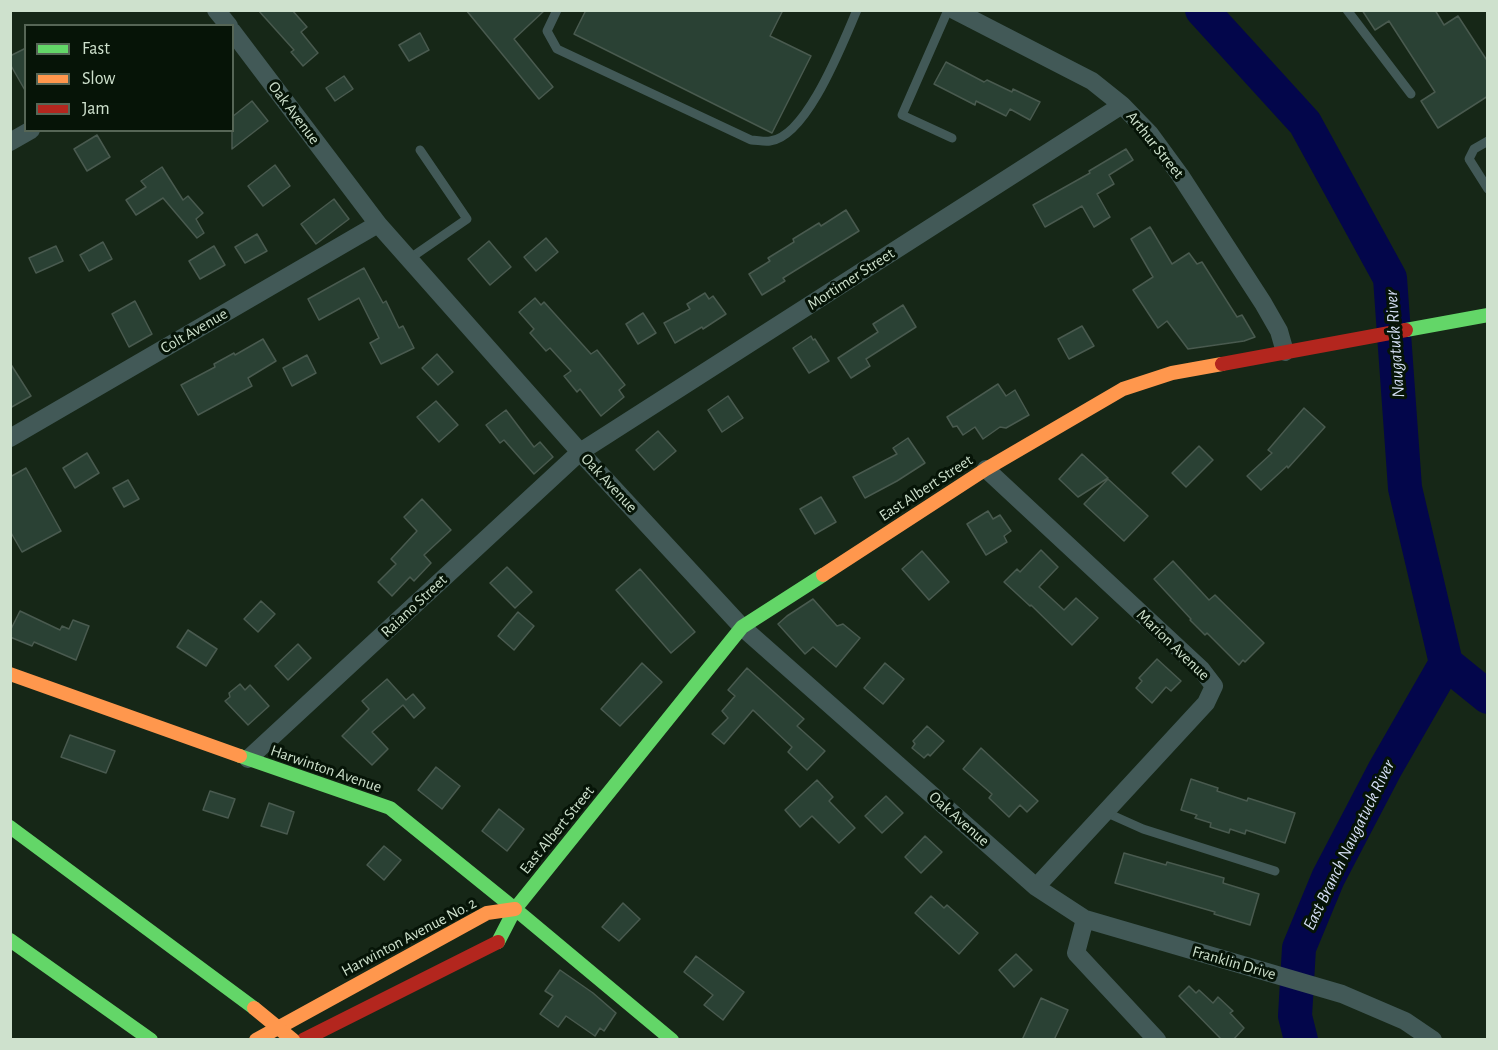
<!DOCTYPE html>
<html>
<head>
<meta charset="utf-8">
<style>
	body { margin:0 }
	#map { position:relative; width:1498px; height:1050px; overflow:hidden; background:#162717; font-family:"Alegreya Sans",sans-serif }
	canvas { display:block }
	.frame { position:absolute; inset:0; border:12px solid #cee1cd; pointer-events:none }
	.legend { position:absolute; left:24px; top:24px; width:210px; height:108px; box-sizing:border-box; background:#061407; border:2px solid #566656; margin:0; padding:8px 10px; list-style:none; font-size:18px; color:#cee1cd }
	.legend li { display:flex; align-items:center; gap:12px; height:30px }
	.legend b { width:30px; border:2px solid #566656 }
</style>
</head>
<body>
<div id="map">
<canvas width="1498" height="1050"></canvas>
<div class="frame"></div>
<ul class="legend">
<li><b style="height:8px;background:#63d668"></b>Fast</li>
<li><b style="height:8px;background:#ff974d"></b>Slow</li>
<li><b style="height:8px;background:#b3261e"></b>Jam</li>
</ul>
</div>
<script>
const c = document.querySelector('canvas').getContext('2d');
c.lineJoin = 'round';
function trace(path, color, width, dash) {
  c.strokeStyle = color;
  c.lineWidth = width;
  c.lineCap = dash ? 'butt' : 'round';
  c.setLineDash(dash || []);
  c.stroke(path);
}
function paint(path, color) {
  c.fillStyle = color;
  c.fill(path, 'evenodd');
}
function label(font, color, halo, rows, align = 'center') {
  c.font = font + ' "Alegreya Sans",sans-serif';
  c.lineWidth = 6;
  c.setLineDash([]);
  c.textBaseline = 'middle';
  c.strokeStyle = halo;
  c.fillStyle = color;
  for (const [text, x, y, turn = 0] of rows) {
    c.save();
    c.translate(x, y);
    c.rotate((+turn || 0) * Math.PI / 180);
    c.textAlign = isNaN(turn) ? turn : align;
    if (halo) c.strokeText(text, 0, 0);
    c.fillText(text, 0, 0);
    c.restore();
  }
}
trace(new Path2D(`
	M1202,10l103,113 85,155 15,210 41,175
	M1446,663l42,34
	M1301,1040l-6,-24 4,-68 29,-70 57,-109 61,-106`), '#03064b', 34);
const building = new Path2D(`
	M258,10h34l15,17 -6,5 17,21 -15,13 -12,-14 3,-2z
	M466,10h79l-31,29 39,48 -14,12z
	M586,10h197l-13,26 41,20 -39,77 -198,-99z
	M1362,10h73l9,15 14,-9 30,46v34l-50,32 -17,-27 14,-9 -46,-71 -14,9z
	M420,33l9,17 -20,11 -10,-16z
	M26,48v44l-16,-28v-8z
	M946,62l38,20 3,-2 25,12 1,-3 27,13 -10,18 -20,-11 -4,7 -30,-15 -1,4 -41,-21z
	M344,76l9,13 -18,12 -9,-13z
	M252,101l16,20 -36,28v-32z
	M97,135l13,22 -23,14 -13,-22z
	M1126,149l7,11 -24,15 5,9 -17,10 13,23 -16,10 -12,-21 -37,21 -12,-22 57,-32 -1,-2z
	M275,165l15,21 -27,20 -15,-20z
	M162,167l21,33 5,-4 15,17 -7,6 8,14 -7,5 -34,-40 -27,17 -10,-15 20,-13 -5,-6z
	M334,199l15,20 -33,25 -15,-20z
	M846,210l13,21 -76,47 2,3 -23,14 -13,-21 21,-13 -2,-3 26,-16 -1,-3 26,-16 2,3z
	M1150,227l22,37 17,-11 8,11 5,-2 35,55 5,-2 13,22 -11,4 -56,8 -21,-28 -9,7 -25,-38 20,-13 -22,-38z
	M257,234l10,17 -22,12 -10,-16z
	M546,238l12,14 -22,19 -12,-14z
	M489,241l22,26 -21,18 -22,-26z
	M103,242l9,17 -23,12 -9,-16z
	M56,246l7,15 -27,12 -7,-15z
	M214,246l11,19 -25,14 -11,-18z
	M364,268l19,35 3,-2 13,27 4,-2 11,22 -33,16 -11,-21 9,-5 -20,-40 -40,22 -11,-21z
	M705,293l4,6 4,-3 13,18 -23,15 -1,-2 -27,16 -11,-20 26,-14 -3,-5z
	M535,298l6,7 3,-3 47,52 6,-4 28,35 -6,5 5,7 -23,19 -21,-27 -3,3 -13,-16 7,-5 -21,-23 -4,3 -16,-18 4,-4 -15,-17z
	M135,301l17,33 -23,13 -17,-33z
	M903,305l13,22 -50,32 4,7 -19,12 -13,-20 40,-26 -5,-8z
	M643,313l13,20 -18,11 -12,-20z
	M1082,326l12,20 -25,13 -11,-20z
	M811,336l2,4 2,-1 14,22 -20,12 -16,-25z
	M263,339l13,22 -28,17 4,8 -54,29 -17,-30 34,-18 -1,-3 20,-11 1,2z
	M437,354l16,18 -15,13 -16,-17z
	M307,355l9,18 -24,13 -9,-18z
	M10,363l21,33 -21,12z
	M998,384l8,12 9,-6 14,25 -23,13 -6,-1 -17,12 -8,-12 -12,8 -6,-9 -4,1 -6,-10z
	M728,396l15,22 -21,14 -14,-22z
	M436,401l22,24 -19,17 -22,-25z
	M1304,408l21,19 -37,41 -1,-2 -26,24 -14,-14 25,-23 -4,-3z
	M506,410l28,37 6,-5 13,15 -19,17 -30,-34 -4,3 -14,-18z
	M658,431l18,20 -22,19 -18,-20z
	M908,438l17,25 -28,18 -32,17 -12,-21 44,-23 -4,-6z
	M1199,446l14,14 -27,27 -14,-14z
	M87,453l12,20 -24,15 -12,-20z
	M1082,454l26,24 -30,19 -19,-18z
	M26,468l35,63 -39,21 -12,-21v-54z
	M1108,479l40,37 -24,25 -40,-37z
	M128,480l11,19 -15,8 -11,-19z
	M821,497l15,25 -21,12 -15,-25z
	M422,499l29,31 -27,25 7,8 -17,18 -4,-4 -18,19 -14,-14 18,-18 -5,-5 26,-28 -13,-14z
	M988,511l5,8 7,-4 11,16 -7,5 3,6 -21,13 -19,-31z
	M1041,550l17,17 -19,20 25,23 12,-12 22,20 -26,27 -41,-40 -1,1 -26,-24 13,-13 3,3z
	M922,551l27,31 -20,18 -27,-31z
	M1173,561l36,39 6,-5 49,48 -19,19 -2,-2 -4,5 -32,-32 -2,2 -15,-15 1,-1 -37,-40z
	M507,567l25,25 -17,16 -25,-25z
	M640,569l55,63 -24,21 -55,-63z
	M813,599l24,27 6,-2 17,14 -24,29 -23,-20 -8,7 -27,-30 9,-8z
	M261,601l14,13 -17,18 -14,-13z
	M20,611l40,19 2,-4 7,3 4,-9 16,6 -13,34 -42,-18 -2,4 -22,-9v-6z
	M518,612l16,14 -20,24 -16,-14z
	M188,630l29,19 -11,17 -29,-19z
	M298,644l13,14 -23,22 -13,-14z
	M1157,659l24,22 -10,10 -5,-4 -14,16 -16,-15 6,-7 -3,-3z
	M642,663l20,19 -42,44 -19,-17z
	M885,663l19,16 -21,25 -19,-16z
	M747,668l57,51 -7,7 28,25 -18,19 -19,-18 4,-5 -39,-37 -29,34 -12,-10 16,-16 -6,-7 13,-15 -7,-6z
	M387,679l19,21 7,-6 12,14 -11,10 -11,-13 -31,27 16,17 -16,16 -30,-29 27,-27 -7,-8z
	M240,684l5,6 5,-5 19,21 -21,19 -23,-24 5,-4 -1,-4z
	M927,726l17,15 -14,15 -2,-2 -4,4 -12,-10 3,-4 -2,-3z
	M70,735l45,16 -9,22 -45,-16z
	M981,748l57,53 -11,11 -7,-7 -11,12 -20,-19 3,-4 -29,-25z
	M436,767l24,19 -18,23 -24,-19z
	M1191,779l27,9 -1,3 30,10 1,-3 47,15 -10,30 -39,-13 -1,4 -15,-5 -1,4 -19,-6 1,-4 -16,-5 2,-3 -16,-5z
	M817,780l16,17 -4,4 26,27 -16,15 -27,-27 -12,11 -15,-17z
	M210,791l25,8 -7,19 -25,-8z
	M886,796l17,17 -21,20 -17,-17z
	M269,803l25,9 -7,22 -26,-8z
	M499,809l25,20 -17,22 -25,-20z
	M925,836l17,16 -21,21 -16,-16z
	M384,846l17,14 -17,20 -17,-15z
	M1124,853l42,12 1,-3 57,16 -1,5 36,11 -9,31 -36,-11 1,-2 -100,-29z
	M931,896l13,12 3,-3 31,28 -19,21 -44,-41z
	M623,903l17,16 -21,22 -17,-14z
	M1016,954l16,16 -18,17 -15,-17z
	M696,956l48,36 -21,28 -19,-15 9,-10 -29,-23z
	M560,970l33,23 23,20 -12,18 -4,-3 -5,8 -29,-20 -8,11 -18,-13 13,-18 -8,-5z
	M1189,986l7,7 3,-3 14,13 5,-6 15,14 -3,2 14,15 -11,12h-11l-43,-44z
	M1041,998l27,12 -14,30h-32z`);
paint(building, '#2a4134');
trace(building, '#495a4f', 1.5);
trace(new Path2D(`
	M557,10l-10,21 10,18 194,91c6,0 13,2 19,1 37,-4 73,-99 87,-131
	M948,10l-46,105 50,23
	M1347,10l64,84
	M1488,141l-14,8 -5,10 19,30
	M409,259l58,-40 -47,-69
	M1105,812l38,17 132,42`), '#425957', 9);
trace(new Path2D(`
	M216,10l13,16
	M954,10l138,71 30,24 28,29 30,41 83,128 16,28 6,21
	M232,31l146,193 202,228 162,175 294,260 49,32 257,75 63,27 28,19
	M10,142l21,-12
	M10,438l368,-214
	M986,469l215,200 13,17 -8,17 -170,184
	M248,759l332,-307 542,-347
	M1085,919l-9,34 81,87`), '#425957', 18);
trace(new Path2D(`
	M1406,330l82,-15
	M240,756l150,52 125,101 157,131
	M10,827l244,181
	M10,940l141,100
	M498,942l17,-33 227,-282 81,-52`), '#63d668', 14);
trace(new Path2D(`
	M823,575l163,-106 137,-80 49,-16 50,-9
	M10,674l230,82
	M256,1040l231,-127 28,-4`), '#ff974d', 14);
trace(new Path2D(`
	M1222,364l184,-34
	M303,1040l195,-98`), '#b3261e', 14);
trace(new Path2D(`
	M254,1008l39,32`), '#ff974d', 14);
label('16px', '#cee1cd', '#061407', [
	["Oak Avenue",294,113,53],
	["Arthur Street",1155,145,51],
	["Mortimer Street",851,279,-33],
	["Colt Avenue",194,331,-30],
	["Oak Avenue",609,483,47],
	["East Albert Street",926,488,-33],
	["Raiano Street",414,606,-43],
	["Marion Avenue",1173,645,44],
	["Harwinton Avenue",326,769,19],
	["Oak Avenue",959,819,41],
	["East Albert Street",557,830,-51],
	["Harwinton Avenue No. 2",409,937,-28],
	["Franklin Drive",1234,963,16]
]);
label('italic 18px', '#d3ddf3', '#061407', [
	["Naugatuck River",1395,344,-94],
	["East Branch Naugatuck River",1349,845,-64]
]);
</script>
</body>
</html>
